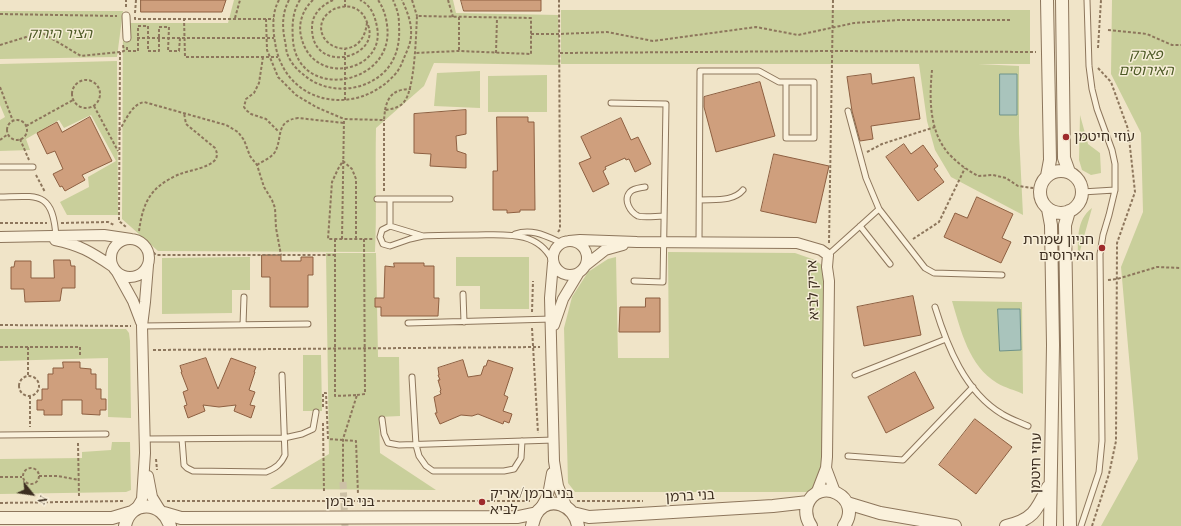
<!DOCTYPE html>
<html>
<head>
<meta charset="utf-8">
<style>
	body { margin:0 }
	#map { position:relative; width:1181px; height:526px; overflow:hidden; background:#f0e4c8; font-family:"Playfair Display",serif }
	canvas { display:block }
	.north { position:absolute; left:12px; top:474px; width:40px; height:40px; -webkit-text-stroke:3px #f7eed8; paint-order:stroke; rotate:120deg; font-size:11px; font-weight:700; line-height:16px; text-align:center; color:#3d2e20 }
	.north::after { content:''; display:block; margin:auto; width:14px; height:18px; background:#3d2e20; clip-path:polygon(50% 0,100% 100%,50% 72%,0 100%) }
</style>
</head>
<body>
<div id="map">
<canvas width="1181" height="526"></canvas>
<div class="north">N</div>
</div>
<script>
const c = document.querySelector('canvas').getContext('2d');
c.lineJoin = 'round';
function paint(path, color) {
  c.fillStyle = color;
  c.fill(path, 'evenodd');
}
function trace(path, color, width, dash) {
  c.strokeStyle = color;
  c.lineWidth = width;
  c.lineCap = dash ? 'butt' : 'round';
  c.setLineDash(dash || []);
  c.stroke(path);
}
function label(font, color, halo, rows, align = 'center') {
  c.font = font + ' "Playfair Display","Noto Sans Hebrew",serif';
  c.lineWidth = 3;
  c.setLineDash([]);
  c.textBaseline = 'middle';
  c.strokeStyle = halo;
  c.fillStyle = color;
  for (const [text, x, y, turn = 0] of rows) {
    c.save();
    c.translate(x, y);
    c.rotate((+turn || 0) * Math.PI / 180);
    c.textAlign = isNaN(turn) ? turn : align;
    if (halo) c.strokeText(text, 0, 0);
    c.fillText(text, 0, 0);
    c.restore();
  }
}
paint(new Path2D(`
	M234,0h219l3,13 102,2 2,50 -126,-2 -10,23 -48,42c-1,42 1,83 -1,124l-217,-1 -36,-32 1,-196h105z
	M1112,0h69v526h-80l37,-67 -17,-192 22,-55 -2,-79 -30,-59z
	M561,10h469v54h-52l41,2v68l4,81 -72,-38 -16,-27 -8,-29 -8,-57h-358z
	M0,11h123l-6,46 -117,2z
	M117,61l1,154h-51l-7,-13 29,-15 -1,-10 28,-16 -25,-46 -27,13 -5,-8 -33,19 4,11 -30,1v-31l5,-3 -5,-12v-41z
	M480,71v37l-46,-2 3,-33z
	M547,75v37h-59v-36z
	M1080,115l8,29 12,9 1,20 -10,2 -9,-5 -3,-10z
	M1092,208l-14,50c0,-18 -2,-38 14,-50z
	M668,252l127,1 20,7 12,9 2,195 -10,28h-244l-7,-9 -4,-155 8,-31 16,-25 20,-13 8,-2 2,101h51z
	M326,253h50l2,104h21l1,59 -21,1 1,36 56,37 -166,-1 59,-35z
	M250,257v33h-18v23l-70,1v-56z
	M456,257h73v52h-49v-23h-24z
	M952,301l70,1 1,92c-8,-4 -18,-6 -26,-11 -28,-17 -36,-52 -45,-82z
	M0,329h126l3,4 1,8 1,77 -23,-1v-59l-108,3z
	M303,355h18l1,56h-19z
	M112,442h18l1,48 -5,2 -126,2v-35l82,-1v-6l29,-2z`), '#c9cf9b');
const water = new Path2D(`
	M1000,74h17v41h-17z
	M998,309h22l1,41 -21,1z`);
paint(water, '#a9c4bc');
trace(water, '#6f938a', 1);
const building = new Path2D(`
	M141,0h85l-4,12h-81z
	M461,0h80v11h-77z
	M871,74l1,10 42,-7 6,42 -49,7 2,13 -13,2 -8,-30 -5,-34z
	M760,82l15,54 -59,16 -12,-45v-10z
	M466,110v24l-10,2 1,15 9,3v14l-36,-2 1,-12 -17,-1v-39z
	M90,117l22,44 -30,14 3,5 -20,11 -3,-5 -2,1 -7,-13 10,-5 -8,-18 -8,3 -10,-21 20,-11 5,10z
	M497,117h31v5h6l1,88h-15v2l-13,1v-3h-14v-39h4z
	M621,118l10,22 7,-3 13,27 -16,8 -6,-13 -3,1 -1,-2 -20,9 1,2 -3,2 6,13 -16,8 -14,-29 12,-5 -10,-21z
	M904,144l7,10 12,-9 15,21 -4,3 10,13 -26,19 -32,-44z
	M774,154l55,12 -13,57 -55,-12z
	M977,197l36,17 -11,24 9,4 -10,21 -57,-26 11,-24 12,5z
	M262,255h19v6h20v-4h12v18h-5v32h-38v-30h-8z
	M54,260h16l1,6h4v22h-13l-2,13 -35,1 -1,-13h-13v-22h3l1,-6h16v17h23z
	M394,263h30v3h10v32h5l-1,18h-57v-9h-6v-9h9l1,-32 9,1z
	M913,296l8,39 -57,11 -7,-39z
	M646,298h14v34h-41l1,-25h25z
	M206,358l12,31 13,-31 25,9 -2,5h1l-6,18 6,2 -5,13 5,1 -4,12 -17,-7 2,-6 -17,2 -16,-2 2,6 -17,7 -4,-12 3,-1 -4,-13 5,-2 -7,-18h1l-2,-6z
	M463,360l5,17 13,-2 3,-9h2l2,-6 25,8 -9,27 4,2 -5,14 9,3 -3,9 -5,-2 -1,3 -25,-10 -6,2 -11,-1 -21,9 -5,-11h2l-3,-16 7,-3 -1,-3 1,-1 -3,-10h2l-2,-5h1l-1,-7z
	M63,362h17v6l11,1v5h5v15h5v10h5v11h-6v5l-18,-1v-14h-20v15h-18v-5h-7v-10h5v-11h6v-15h5v-6h10z
	M915,372l19,36 -48,25 -18,-36z
	M975,419l37,28 -36,47 -37,-29z`);
paint(building, '#cf9f7d');
trace(building, '#8d5f41', 1);
trace(new Path2D(`
	M343,482l2,44`), '#ccc0a6', 7, [7, 3.5]);
const service = new Path2D(`
	M611,103l55,1 -3,178 -29,-1
	M0,167h33
	M645,187c-5,1 -11,1 -15,5 -7,8 0,20 8,24 7,2 18,0 26,0
	M1082,192l33,-2
	M0,197c38,-1 53,-6 56,40
	M377,199h73
	M700,200c15,-1 33,2 43,-10
	M879,209l46,59 9,5 68,2
	M390,226v-27
	M860,226l30,38
	M515,234c17,-6 31,2 47,9
	M423,236l-33,-10 -8,4 -2,7 3,7 7,2 20,-7 13,-3c17,-1 35,-1 52,-1 29,0 62,-5 77,25
	M699,242l1,-171h59l20,11h35v56h-28v-56
	M828,255l51,-46 -13,-31 -18,-67
	M463,294l1,28
	M935,307c12,39 30,85 67,107 8,5 17,8 26,12
	M408,323l144,-4
	M243,325l1,-28
	M142,326l166,-2
	M855,375l91,-36
	M412,377l4,68 3,11 7,10 7,5h71l10,-2 7,-11 1,-17
	M382,419l2,15 4,9 11,2 155,-5
	M0,435l106,-1
	M145,439l139,-1 18,-4 11,-5 3,-17
	M182,439l2,26 3,3 6,3 73,1c10,-4 15,-8 19,-17l-3,-80
	M848,456l55,4 70,-73
	M1081,526l18,-54 3,-31 -2,-187 3,-19 6,-20 6,-25v-26l-3,-14 -15,-41 -5,-20 -3,-23 -2,-66`);
const pedestrian = new Path2D(`
	M126,16l1,22`);
const minor = new Path2D(`
	M0,237l104,-2 27,4
	M111 258a19 19 0 1 1 38 0a19 19 0 1 1-38 0Z
	M55,240c25,5 36,12 57,26
	M553 258a17 17 0 1 1 34 0a17 17 0 1 1-34 0Z
	M569,241l11,-1 57,2 160,1 24,7 7,5 -1,12 2,14 -2,176 -1,11 -10,26
	M553,263l-3,35 4,163 4,25 9,22
	M586,265l19,-15 18,-5
	M117,272l16,29 8,21
	M554,325l9,-26 15,-25
	M826,468l9,24
	M148,476l4,21 8,13
	M136,509l6,-10 3,-46 -3,-127 3,-24 3,-37
	M540,509l8,-14 4,-22`);
const tertiary = new Path2D(`
	M1062,0l2,158 5,14
	M1040 192a21 21 0 1 1 42 0a21 21 0 1 1-42 0Z
	M1047,176l3,-16 -3,-160
	M1048,209l3,16 2,120 -3,181
	M1069,211l-4,14 5,301
	M847,503l33,10 75,13
	M164,513l17,5 337,-1 19,-4
	M573,513l16,4 184,-11 35,-4
	M0,518h112l20,-6
	M125,526c5,-27 38,-25 45,0
	M532,526c1,-4 2,-8 4,-12 13,-20 39,-9 42,12
	M811,526c-4,-6 -6,-13 -4,-21 11,-30 57,-8 37,21
	M1006,526c27,-6 31,-16 42,-39`);
trace(service, '#8d765c', 7);
trace(pedestrian, '#8d765c', 9);
trace(minor, '#8d765c', 12);
trace(tertiary, '#8d765c', 14);
trace(new Path2D(`
	M279,0c-8,14 -6,32 -3,48 13,59 84,69 121,24 3,-4 5,-9 7,-14 3,-7 7,-15 7,-23 1,-12 -4,-24 -9,-35
	M289,0c-7,13 -7,27 -4,41 1,4 1,9 2,12 3,9 10,17 17,22 23,20 62,18 83,-6 10,-12 13,-27 12,-43 0,-3 0,-8 -1,-12 -1,-5 -3,-9 -5,-14
	M300,0c-8,12 -8,27 -7,41 6,62 103,44 94,-16 -1,-9 -4,-18 -9,-25
	M313,0c-10,9 -15,23 -12,36 11,52 85,36 76,-9 -2,-11 -6,-22 -17,-27
	M333,0c-11,5 -21,14 -21,27 -1,49 69,31 56,-2 -2,-6 -5,-12 -10,-15 -7,-5 -16,-4 -24,-1 -5,3 -10,7 -12,13 -8,27 41,43 45,0
	M412,0l5,16
	M448,0l5,17
	M126,7v-7
	M345,7v-7
	M135,13l1,-13
	M0,14l117,2
	M135,17v2h139
	M459,17v34
	M184,18l1,39h93
	M235,18l5,-18
	M266,19l1,31 11,27 18,18 20,12 28,12 40,1 1,-10c7,-1 14,-2 19,-8 11,-13 12,-68 13,-86l114,2v36l-72,-3 -45,2
	M1108,30l39,4 25,11h9
	M531,34h28l48,-2 46,9 103,-14 42,8 56,-12 44,-3h112
	M137,38h137
	M0,45l36,-11h8l37,22 39,-4 4,-1 -1,-6
	M127,47v4h11v-25h10v25h11v-24h10l-1,24h11l1,-13
	M1098,48l3,-48
	M120,52l-1,169 7,6
	M496,53l1,-35
	M560,53l272,-2 204,1
	M263,57l-4,26 -5,10 -8,6 -2,8 2,3 5,4 15,5 13,13
	M932,70c-3,30 -3,66 21,88 7,7 16,13 25,18l15,-1 13,3 12,8 22,3
	M72 94a14 14 0 1 1 28 0a14 14 0 1 1-28 0Z
	M0,87l13,34
	M345,100v-51
	M94,106l24,45
	M385,110c3,-15 10,-21 26,-21
	M7 130a10 10 0 1 1 20 0a10 10 0 1 1-20 0Z
	M26,126l47,-26
	M119,131c7,-11 12,-26 25,-29l82,23 12,7 6,8 6,16 7,9 7,22 8,13 3,8 1,20 5,27
	M20,139l9,21
	M0,140l8,-6
	M867,152l15,-8 53,-17
	M257,165c6,-4 14,-7 18,-13 8,-15 0,-31 23,-34l46,5
	M36,175l9,17
	M384,191v-71
	M0,223h47
	M61,223l47,-1 6,3
	M139,231c2,-14 5,-29 15,-40 6,-7 18,-14 26,-17 11,-4 28,-6 35,-14 3,-4 2,-8 0,-12l-29,-24 -2,-11
	M558,232l2,-3 -1,-229
	M335,239v157l22,-1 -14,44v43
	M342,239l2,-120
	M356,239v-60l-4,-10 -9,-8 -5,8 -6,13 -4,57h45
	M913,239l26,-17 26,-54
	M142,241l10,14
	M829,243l4,-243
	M150,249l6,6h179
	M1108,280l9,-1 40,-12 24,1
	M532,312l1,-31
	M0,325l131,1
	M532,328l6,105
	M0,347h80v10
	M28,347v28
	M153,350l387,-3
	M19 386a10 10 0 1 1 20 0a10 10 0 1 1-20 0Z
	M357,395l8,-1 -1,-155
	M30,396v31
	M323,407v-14h3l2,46 28,2 2,53
	M323,423l1,69
	M78,443l1,53
	M156,459l1,11
	M23 476a8 8 0 1 1 16 0a8 8 0 1 1-16 0Z
	M39,476h19l21,4
	M0,477h22
	M167,501h364
	M577,501h66
	M0,503l125,-2
	M1092,526l17,-52 7,-33 1,-198 18,-51 -7,-63 -17,-47 -13,-14`), '#8d765c', 2, [3, 2]);
trace(service, '#faf1dc', 5);
trace(pedestrian, '#faf1dc', 7);
trace(minor, '#faf1dc', 10);
trace(tertiary, '#faf1dc', 12);
for (const [x, y, r, color] of [
	[1066,137,4,"#9e2a2b"],
	[1102,248,4,"#9e2a2b"],
	[482,502,4,"#9e2a2b"]
]) {
  const dot = new Path2D();
  dot.arc(x, y, r, 0, 2 * Math.PI);
  c.fillStyle = color;
  c.fill(dot);
  trace(dot, '#f7eed8', 1.5);
}
label('italic 14px', '#4d5a26', '#f7eed8', [
	["הציר הירוק",60,34],
	["פארק",1146,55],
	["האירוסים",1146,71]
]);
label('14px', '#3d2e20', '#f7eed8', [
	["עוזי חיטמן",1074,137],
	["חניון שמורת",1094,240,"right"],
	["האירוסים",1094,256,"right"],
	["בני ברמן/אריק",490,494],
	["לביא",490,510]
], 'left');
label('14px', '#3d2e20', '#f7eed8', [
	["אריק לביא",813,290,-92],
	["עוזי חיטמן",1036,463,-89],
	["בני ברמן",690,496,-3],
	["בני ברמן",350,502]
]);
</script>
</body>
</html>
